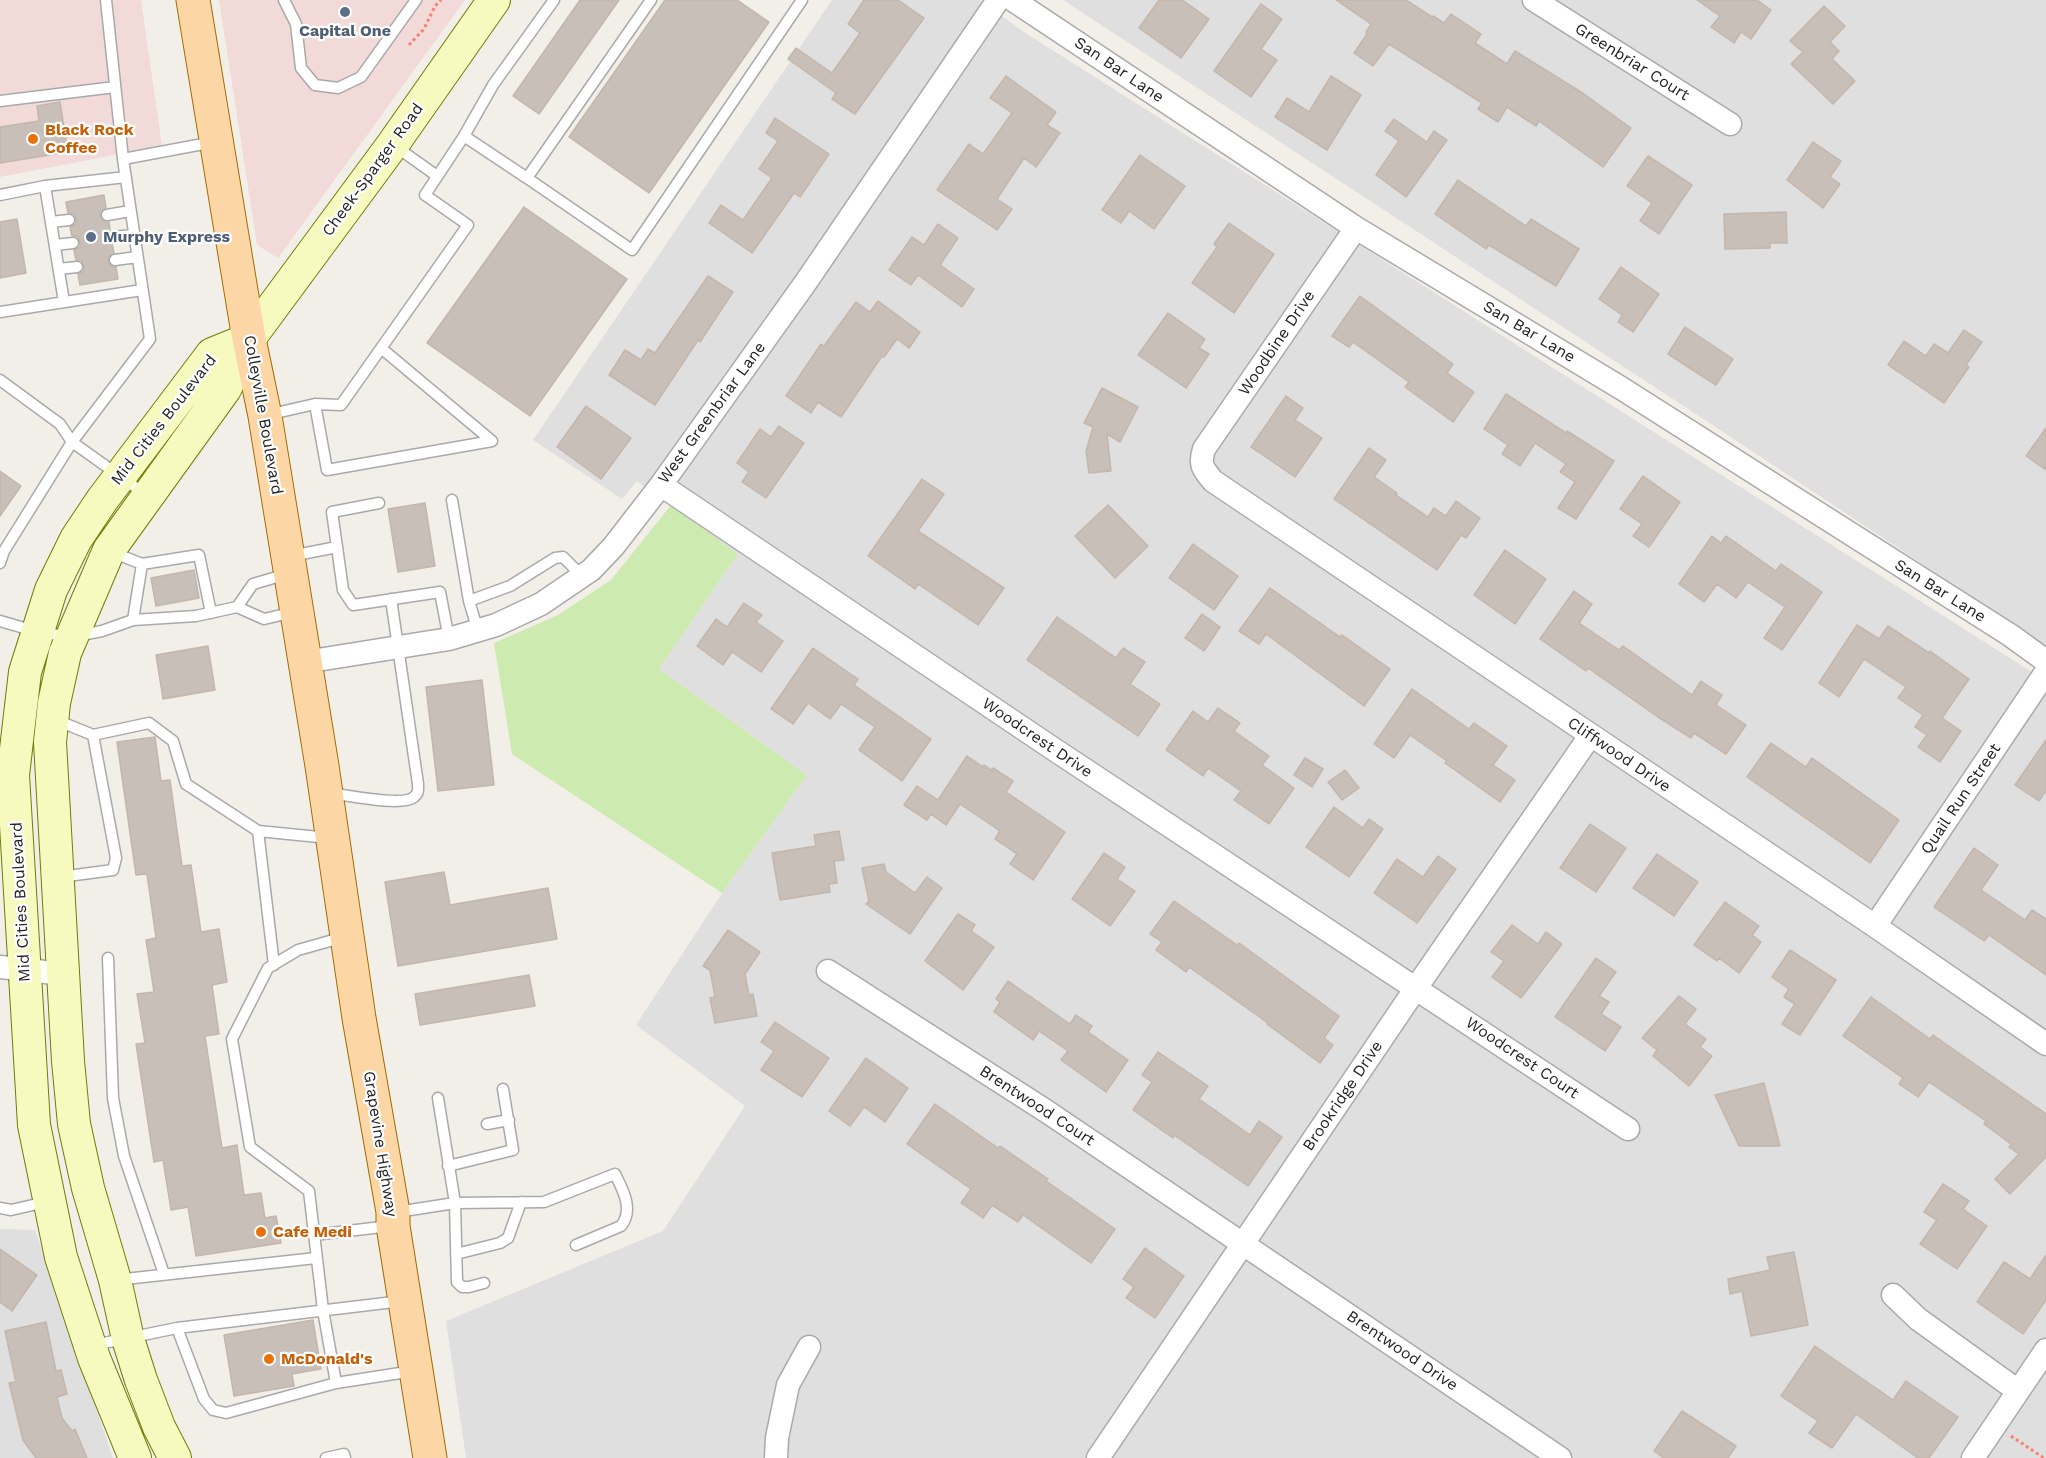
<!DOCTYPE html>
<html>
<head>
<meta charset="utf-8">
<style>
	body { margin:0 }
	canvas { display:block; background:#f2efe9 }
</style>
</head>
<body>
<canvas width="2046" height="1458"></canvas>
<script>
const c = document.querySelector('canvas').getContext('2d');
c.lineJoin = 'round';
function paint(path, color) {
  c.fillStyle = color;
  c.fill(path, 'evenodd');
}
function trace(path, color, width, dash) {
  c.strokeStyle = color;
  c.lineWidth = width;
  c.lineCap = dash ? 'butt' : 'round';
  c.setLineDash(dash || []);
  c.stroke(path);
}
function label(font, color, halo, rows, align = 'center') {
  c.font = font + ' "Work Sans",sans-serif';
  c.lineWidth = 4.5;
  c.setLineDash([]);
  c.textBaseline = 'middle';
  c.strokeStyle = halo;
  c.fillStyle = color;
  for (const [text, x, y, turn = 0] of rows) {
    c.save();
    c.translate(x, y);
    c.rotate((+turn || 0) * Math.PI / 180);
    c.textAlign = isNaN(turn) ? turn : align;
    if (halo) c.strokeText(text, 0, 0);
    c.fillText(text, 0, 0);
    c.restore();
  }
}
paint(new Path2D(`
	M832,0h148l44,32 1022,649v777h-1580l-20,-137 217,-90 82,-125 -109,-81 86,-132 85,-118 -148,-106 79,-115 -101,-73 -15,18 -89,-59z
	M1063,0h983v646l-338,-224z
	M0,1229l35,1 78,228h-113z`), '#e0dfdf');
paint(new Path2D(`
	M0,0h141l21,146 -162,31z
	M219,0h246l-187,258 -21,-13z`), '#f2dad9');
paint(new Path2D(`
	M671,505l67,49 -79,115 148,106 -85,118 -210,-139 -18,-111 64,-28 53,-35z`), '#cdebb0');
const building = new Path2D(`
	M580,0h39l-80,114 -26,-18z
	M665,0h72l32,22 -120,171 -80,-56z
	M864,0h34l26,18 -69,96 -23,-15 4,-6 -48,-34 8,-11 36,25 28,-40 -12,-9z
	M1159,0h23l27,19 -28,39 -42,-30z
	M1336,0h70l26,17 1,-1 11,7 7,-9 30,20 -6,9 32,21 8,-13 69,43 47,34 -28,39 -64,-46 -3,5 -29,-19 -9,15 -20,-13 4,-6 -93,-59 -16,22 -19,-13 13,-19 -1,-2 5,-8z
	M1697,0h60l14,10 -20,29 -10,-7 -7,11 -23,-16 9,-11z
	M1261,4l21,15 -21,30 16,11 -26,37 -37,-26z
	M1824,6l21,20 -15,16 9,9 -7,8 23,22 -22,23 -42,-40 12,-12 -13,-11z
	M1006,76l50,36 -9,13 13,8 -24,34 -12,-9 -27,41 15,10 -15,21 -60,-40 32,-46 14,10 29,-41 -22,-15z
	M1331,76l30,19 -34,55 -52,-33 12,-19 22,14z
	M60,102l8,50 -68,11v-36l39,-6 -2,-15z
	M775,118l54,36 -29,43 -6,-4 -42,60 -43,-30 12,-18 22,15 29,-42 -13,-9 19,-28 -12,-8z
	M1394,119l33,23 7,-11 13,9 -41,57 -30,-22 23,-34 -14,-10z
	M1813,142l28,19 -11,16 10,7 -17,24 -36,-28z
	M1140,155l45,31 -31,43 -25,-18 -8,12 -19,-13z
	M1648,156l44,29 -33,49 -19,-13 12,-18 -25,-17z
	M1458,180l68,46 5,-7 48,30 -23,37 -67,-41 -3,4 -51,-35z
	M104,195l2,13 -6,4v5l4,5h5l1,8 -5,3 -1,5 3,5 5,1 2,9 -6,4v5l4,5h4l2,12 -38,6 -2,-11 6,-3v-5l-3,-6h-5l-2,-10 6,-3v-5l-3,-6h-5l-2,-9 6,-3v-5l-3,-6h-5l-2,-11z
	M524,207l103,72 -97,137 -103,-73z
	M1786,212l1,31h-17v5l-45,1 -1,-35z
	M17,219l9,54 -26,5v-56z
	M1229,223l45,31 -40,59 -42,-30 25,-36 -3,-3z
	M938,224l20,14 -18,27 34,24 -12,18 -44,-32 -7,10 -22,-15 23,-33 12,8z
	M1621,267l38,27 -26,38 -15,-10 4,-7 -23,-16z
	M708,276l25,16 -33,50 -2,-2 -43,65 -46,-30 16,-25 16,10 7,-11 7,4z
	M1360,296l93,68 -6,9 27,19 -21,30 -48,-35 4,-5 -56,-40 -4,5 -17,-11z
	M878,301l42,31 -11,16 -12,-9 -13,18 -2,-1 -41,61 -23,-15 -7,11 -25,-17 35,-52 3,2 32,-44 14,10z
	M1168,313l37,26 -6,9 10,6 -23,34 -48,-33z
	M1685,327l48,32 -17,26 -48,-31z
	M1964,330l18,12 -16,23 3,2 -25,36 -56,-38 16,-24 22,15 8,-12 14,9z
	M1102,388l36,19 -18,35 -13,-8 4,37 -22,2 -3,-22 7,-24 -9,-4z
	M1506,394l60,39 1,-2 47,30 -38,58 -18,-11 17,-26 -15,-10 6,-8 -31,-21 -15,23 -18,-12 6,-9 -24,-16z
	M1286,396l17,12 -8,12 27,18 -27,39 -44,-30z
	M586,406l45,32 -30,41 -44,-32z
	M779,426l25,17 -38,55 -24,-16 7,-10 -12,-9 23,-34 11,8z
	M2046,428v42l-20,-14z
	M1369,448l17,12 -12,17 23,16 -1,2 32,22 6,-9 12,8 10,-15 24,17 -14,20 -5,-3 -24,35 -103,-71z
	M0,471l21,15 -21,30z
	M1643,476l37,26 -31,45 -16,-11 9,-12 -22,-15z
	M922,479l22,15 -26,37 86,57 -26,37 -60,-41 -3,5 -47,-33z
	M425,503l10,63 -37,6 -10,-63z
	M1108,505l40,41 -33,32 -40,-42z
	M1712,536l9,7 5,-7 50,35 5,-7 41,28 -40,58 -18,-12 21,-31 -37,-25 -12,16 -19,-14 -13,18 -25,-18z
	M1193,544l45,32 -24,34 -45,-32z
	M1505,550l41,29 -31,45 -41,-29z
	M194,570l5,28 -43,8 -5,-28z
	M1270,588l70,49 2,-2 48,34 -26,37 -98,-72 -7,10 -20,-13z
	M1574,591l18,13 -13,19 40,27 4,-4 69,49 9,-14 21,14 -6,10 30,20 -20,29 -32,-21 -3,5 -33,-21 -70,-49 -2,3 -46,-32z
	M744,603l18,12 -6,7 27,19 -22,31 -29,-20 -9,13 -26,-19 19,-27 11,8z
	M1202,614l18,13 -16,24 -19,-13z
	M1057,617l59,41 7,-10 22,14 -15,22 30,20 -22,32 -111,-76z
	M1857,625l22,14 9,-13 41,27 1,-2 39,28 -27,39 19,13 -21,31 -22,-15 9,-12 -12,-8 8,-12 -25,-17 8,-11 -42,-28 -25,38 -20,-14z
	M208,646l7,44 -52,9 -7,-44z
	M813,648l45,31 -4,6 77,54 -29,42 -43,-31 16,-23 -34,-23 -11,15 -22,-16 -15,21 -22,-15z
	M482,680l12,105 -56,6 -12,-104z
	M1412,689l57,40 5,-6 33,23 -14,19 22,15 -15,22 -55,-39 2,-2 -37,-26 -16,23 -20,-14z
	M1218,708l22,15 -6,8 35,25 -7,9 32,23 -25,36 -35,-24 7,-9 -33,-23 -5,8 -37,-26 27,-39 15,11z
	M155,737l6,44 9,-1 12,86 9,-1 10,67 18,-3 8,53 -15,3 7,49 -14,2 17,112 15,-3 7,50 17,-2 4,25 11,-2 5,27 -85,13 -8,-49 -17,3 -8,-50 -9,2 -18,-118 9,-1 -8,-49 17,-2 -8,-52 10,-2 -9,-64 -11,1 -19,-133z
	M2046,740v51l-7,10 -24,-16z
	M1771,743l35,24 6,-9 87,62 -29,43 -123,-86z
	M967,756l16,11 1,-2 7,5 2,-2 20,13 -7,11 59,40 -32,48 -23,-16 7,-10 -22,-15 5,-8 -40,-27 -14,21 -15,-11 -4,6 -23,-15 13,-19 21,14z
	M1305,758l18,11 -11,18 -18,-12z
	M1345,770l14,18 -17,12 -14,-18z
	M1334,807l29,21 6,-9 14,10 -34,48 -43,-30z
	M1590,824l36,24 -30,44 -36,-24z
	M839,831l5,29 -10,1 3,22 -8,1 1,8 -50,8 -8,-47 44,-7 -2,-11z
	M1974,848l24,17 -17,25 44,30 7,-10 14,9v56l-57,-40 -5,6 -50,-34z
	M1104,853l21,14 -8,12 18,12 -25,35 -38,-27z
	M1657,854l41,28 -24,34 -41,-28z
	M1438,856l18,13 -39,54 -43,-30 23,-34 26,18z
	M884,864l2,8 29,21 12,-16 15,11 -32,46 -44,-30 3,-3 -7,-33z
	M444,872l6,33 98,-17 9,51 -159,27 -13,-84z
	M1174,901l63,44 2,-2 100,73 -15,22 9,7 -13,18 -53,-39 1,-1 -79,-56 -3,5 -30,-22 6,-8 -12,-8z
	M1725,902l34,24 -7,9 9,7 -22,31 -20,-15 -2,3 -23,-16z
	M958,914l17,11 -4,6 23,16 -31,43 -38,-29z
	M1512,925l26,19 8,-12 16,12 -41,54 -29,-21 12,-16 -13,-9z
	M728,930l32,22 -15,22 4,21 4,-1 4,22 -42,7 -5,-25 5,-1 -5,-27 -7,-4z
	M1790,950l46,30 -36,55 -18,-11 13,-20 -11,-7 5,-8 -17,-12z
	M1596,958l20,14 -17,24 10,6 -8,12 20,13 -16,24 -50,-34z
	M529,975l6,31 -115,19 -5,-31z
	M1008,981l62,43 6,-9 16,11 -4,6 40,28 -22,32 -45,-32 7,-9 -29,-20 -6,9 -39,-28 6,-10 -4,-3z
	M1679,996l17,13 -11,15 21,15 -6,8 12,9 -23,30 -36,-30 4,-6 -15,-12z
	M1871,997l59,42 3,-4 113,79v43l-36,37 -15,-15 24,-25 -10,-7 2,-3 -27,-20 2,-3 -57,-39 -11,15 -19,-13 4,-6 -60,-42z
	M775,1022l54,36 -27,39 -41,-27 13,-19 -13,-9z
	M1158,1052l50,34 -9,13 51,36 9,-14 23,16 -34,49 -74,-51 -1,3 -40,-28 19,-28 -10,-7z
	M866,1058l42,30 -23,34 -21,-15 -14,19 -21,-15z
	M1764,1083l16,63h-41l-24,-51z
	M935,1104l63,44 2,-2 48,33 -2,2 69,48 -24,34 -68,-48 -5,7 -26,-17 -9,13 -22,-15 10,-14 -64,-45z
	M1943,1184l26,17 -6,8 24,17 -30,43 -37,-25 17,-24 -13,-8z
	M1145,1248l39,28 -29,42 -29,-20 8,-11 -11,-8z
	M0,1249l37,26 -25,36 -12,-9z
	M1794,1252l14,73 -57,11 -9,-45 -12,3 -2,-15 42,-9 -3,-13z
	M2046,1255v45l-23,34 -46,-32 27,-40 26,17z
	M313,1320l8,49 -29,5 2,12 -60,10 -10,-61z
	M46,1322l10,49 5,-1 6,24 -10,3 5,21 10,13 3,-2 12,29h-51l-13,-18 -14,-57 7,-1 -11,-51z
	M1815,1346l78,54 13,-19 52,36 -29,41h-11l-62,-44 -24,34 -23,-15 9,-12 -37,-25z
	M1682,1411l54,35 -8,12h-64l-10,-7z`);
paint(building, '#c7bfb8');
trace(building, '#c4b6ab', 1.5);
const service = new Path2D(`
	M284,0l12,24 5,44 14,17 23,3 23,-11 55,-77
	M0,101l115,-14
	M464,136l29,-51 61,-85
	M395,146l42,30
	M123,159l91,-17
	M527,178l105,72 170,-250
	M45,186l19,116
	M0,195l45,-9 81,-9
	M107,215l23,-4
	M51,222l18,-2
	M111,237l23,-2
	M55,245l18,-2
	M115,260l22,-3
	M59,269l18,-2
	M0,312l142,-22
	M0,380l60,44 12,18 73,52
	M315,404l12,66 165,-29 -111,-93
	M267,415l48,-11 26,1 127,-180 -43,-30 39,-59 63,42 124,-178
	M452,500l17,101 9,30
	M337,547l-5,-35 47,-9
	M112,552l30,12 -9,56
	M291,556l46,-9 6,43 10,15 87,-13 9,47
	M0,563l4,-12 68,-109 78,-103 -27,-180 -17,-159
	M142,564l57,-9 12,58
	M469,601l41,-15 45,-28 8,-1 19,19
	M237,607l16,-23 34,-10
	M0,621l38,11 33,5 31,-6 31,-11 63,-4 41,-9 27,12 30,-7
	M56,720l37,15 56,-12 24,18 13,43 72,47 71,7
	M329,793c17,2 74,14 85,4 5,-4 4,-8 4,-13l-27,-185
	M258,831l16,134
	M60,877l53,-7 3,-12 -23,-123
	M108,958l5,140 11,58 40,118
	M438,1098l17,105 2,79 5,5h7l15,-4
	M487,1124l22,-4
	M448,1166l65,-16 -10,-61
	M0,1208l11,2 35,-8
	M397,1212l58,-9 89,-1 71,-28c8,16 19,36 6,52l-45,19
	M314,1235l76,-9
	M456,1254l44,-11 8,-5 13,-36
	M116,1280l200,-22
	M177,1328l27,71 9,11 13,3 110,-30 77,-12
	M94,1345l83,-17 225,-27
	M336,1383l-13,-73 -14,-119 -59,-44 -18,-108 36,-71 30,-18 46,-13
	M326,1458l18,-4 1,4`);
const minor = new Path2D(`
	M1013,0l343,228 265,160 389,247 36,26
	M1534,0l196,124
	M1356,228l-152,221c-5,16 -1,20 9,32l662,445 171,118
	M661,485l391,263 576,381
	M305,662l144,-23 47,-14 45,-21 50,-34 22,-23 48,-62 145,-203 192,-282
	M1875,926l171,-254
	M0,967l63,7
	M828,971l218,140 514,347
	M1893,1295l25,24 100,72
	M776,1458l1,-20 11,-53 21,-38
	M1098,1458l318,-470 174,-252
	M1973,1458l73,-108`);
const secondary = new Path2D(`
	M135,1458l-41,-100 -33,-101 -27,-132 -21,-350 12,-103 26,-82 25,-51 26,-39 110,-146 37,-15
	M175,1458l-16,-31 -18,-47 -13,-41 -13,-59 -27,-92 -14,-64 -6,-63 -18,-319 4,-39 11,-50 44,-103 116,-161 24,-50 144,-195 101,-144`);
const primary = new Path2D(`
	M193,0l56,339 16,77 57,350 37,252 34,194v14l37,232`);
trace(service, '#a9a9a9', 13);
trace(minor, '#a9a9a9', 25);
trace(secondary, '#707d05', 34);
trace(primary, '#a06b00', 35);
trace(new Path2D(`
	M409,45l15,-16 11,-23 6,-6
	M2011,1436l33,22`), '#fa8072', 3, [3, 3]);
trace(service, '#fff', 10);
trace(minor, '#fff', 22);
trace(secondary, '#f7fabf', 32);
trace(primary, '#fcd6a4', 33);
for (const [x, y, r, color] of [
	[345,12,6,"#5c6f8a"],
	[33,139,6,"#e8710a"],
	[91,237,6,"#5c6f8a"],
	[261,1232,6,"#e8710a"],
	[269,1359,6,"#e8710a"]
]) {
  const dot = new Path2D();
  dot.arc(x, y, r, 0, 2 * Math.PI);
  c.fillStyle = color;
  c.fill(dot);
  trace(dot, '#fff', 2);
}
label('bold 16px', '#4e5e75', '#fff', [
	["Capital One",345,31],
	["Murphy Express",103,237,"left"]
]);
label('16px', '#222', '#fff', [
	["Greenbriar Court",1632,62,32],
	["San Bar Lane",1119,70,34],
	["Cheek-Sparger Road",373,170,-54],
	["San Bar Lane",1529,332,31],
	["Woodbine Drive",1277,343,-56],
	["West Greenbriar Lane",712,413,-54],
	["Colleyville Boulevard",263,415,80],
	["Mid Cities Boulevard",164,420,-52],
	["San Bar Lane",1940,591,32],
	["Woodcrest Drive",1037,738,34],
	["Cliffwood Drive",1619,755,34],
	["Quail Run Street",1961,799,-56],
	["Mid Cities Boulevard",21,902,-93],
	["Woodcrest Court",1522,1058,34],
	["Brookridge Drive",1343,1096,-56],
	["Brentwood Court",1037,1106,33],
	["Grapevine Highway",380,1144,81],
	["Brentwood Drive",1402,1351,34]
]);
label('bold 16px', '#c56008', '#fff', [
	["Black Rock",45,130],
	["Coffee",45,148],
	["Cafe Medi",273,1232],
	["McDonald's",281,1359]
], 'left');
</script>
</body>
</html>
